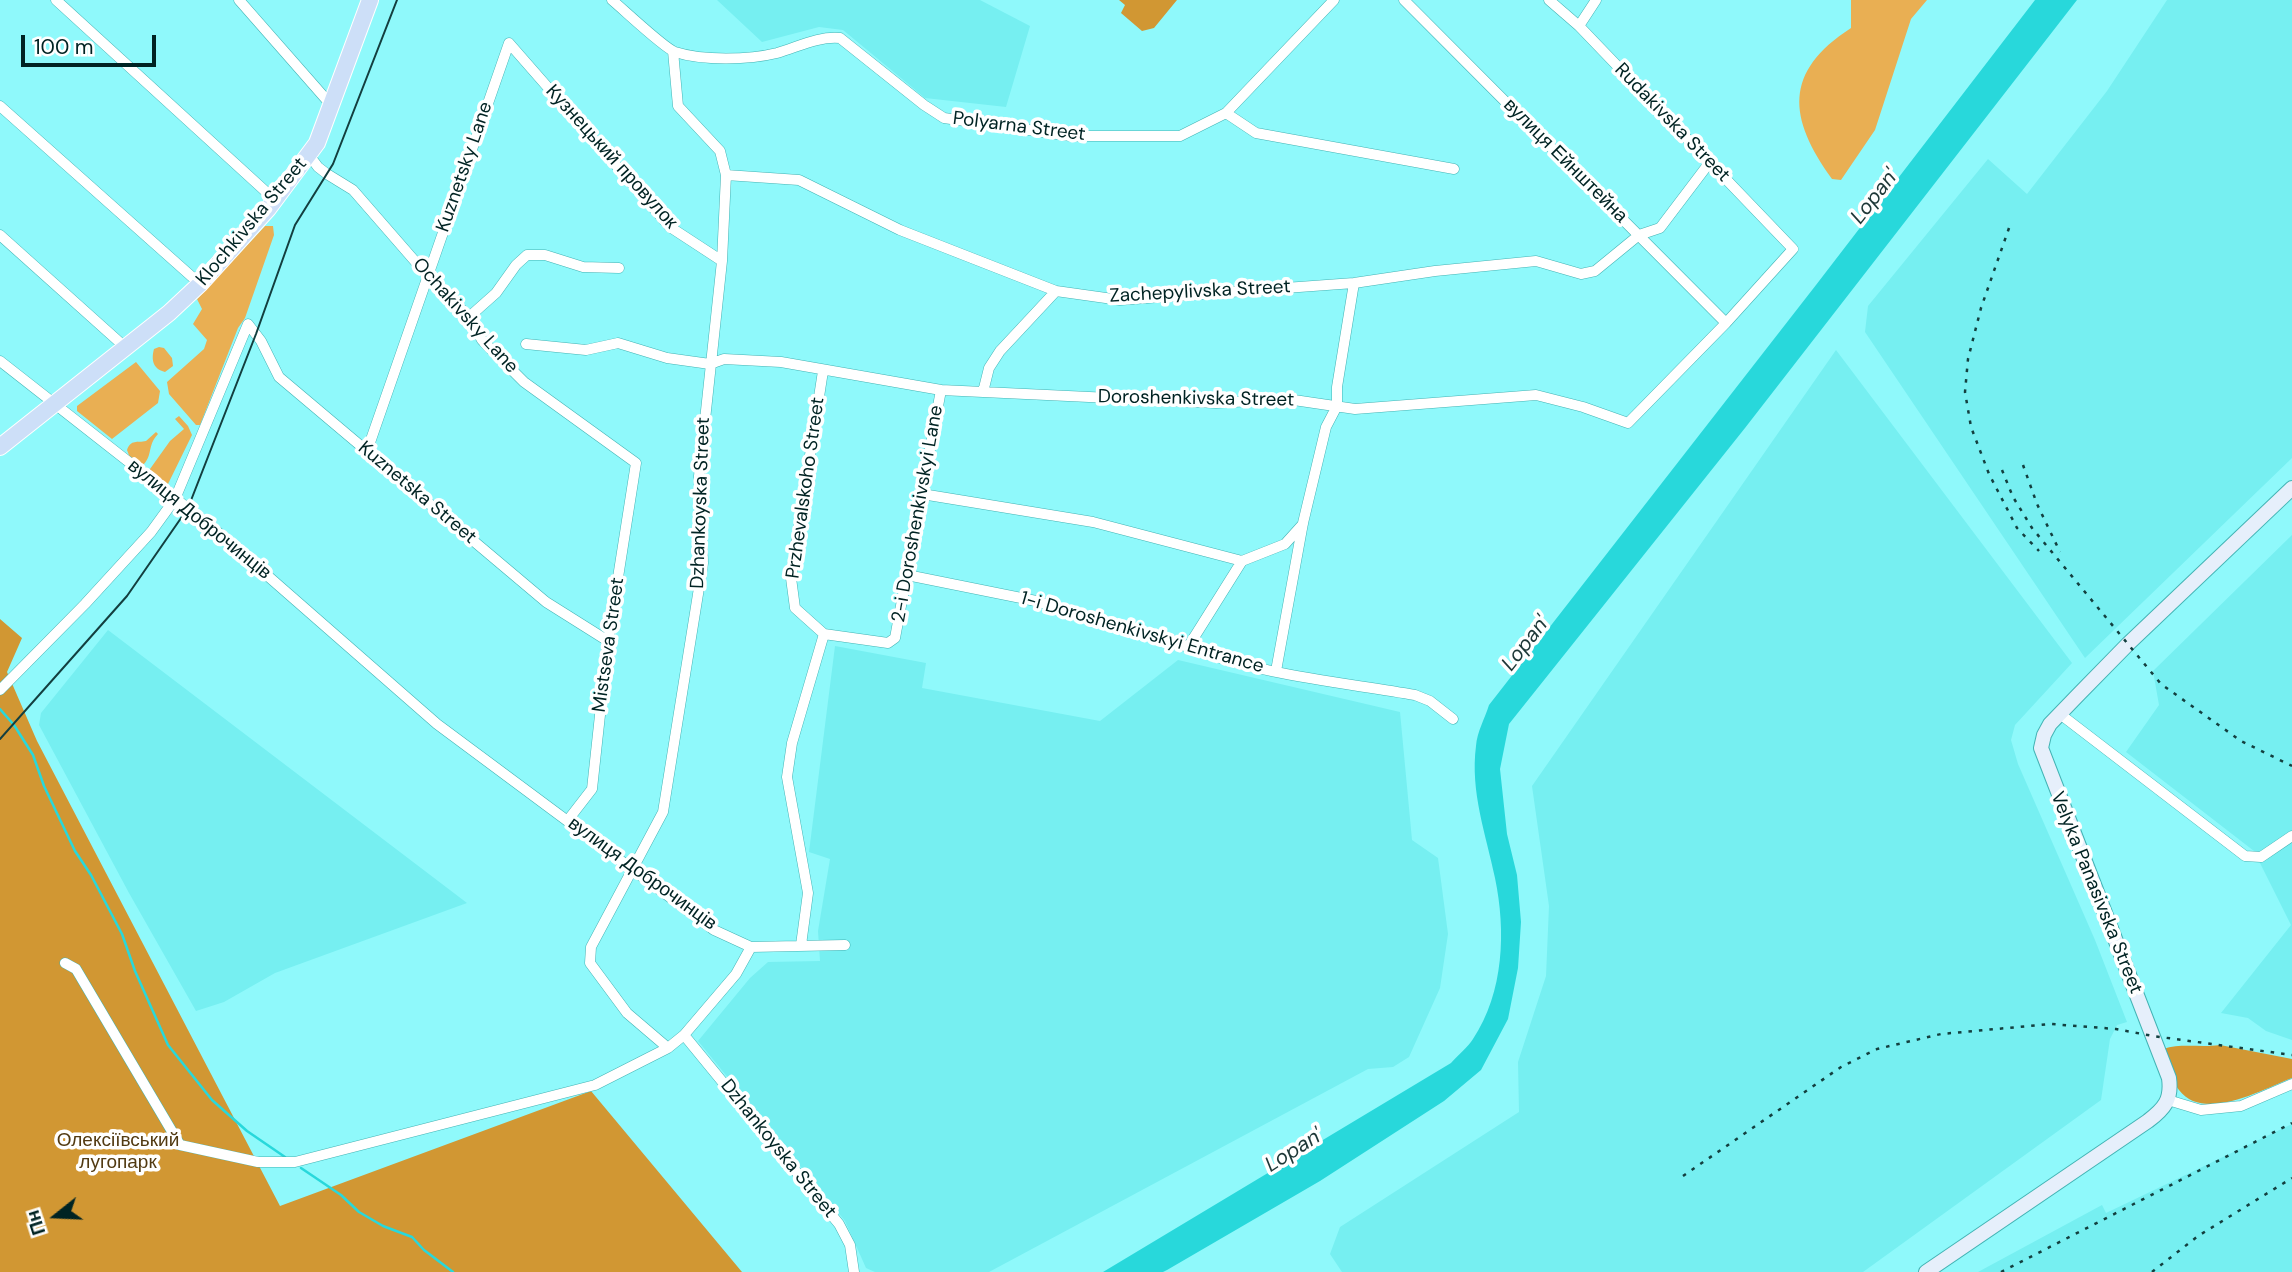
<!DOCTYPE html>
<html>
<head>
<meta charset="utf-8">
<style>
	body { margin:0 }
	#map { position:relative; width:2292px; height:1272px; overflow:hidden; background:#8ff9fb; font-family:"DM Sans",sans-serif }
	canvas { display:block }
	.north { position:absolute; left:21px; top:1181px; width:70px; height:70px; -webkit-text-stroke:5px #fff; paint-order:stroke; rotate:252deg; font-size:19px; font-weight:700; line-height:28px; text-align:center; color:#002323 }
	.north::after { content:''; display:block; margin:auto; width:24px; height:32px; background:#002323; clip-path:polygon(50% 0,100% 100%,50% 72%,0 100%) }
	.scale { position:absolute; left:21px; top:35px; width:135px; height:32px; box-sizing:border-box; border:4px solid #002323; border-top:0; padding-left:9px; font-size:21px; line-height:24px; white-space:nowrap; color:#002323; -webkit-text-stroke:5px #fff; paint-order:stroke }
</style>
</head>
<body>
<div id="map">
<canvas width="2292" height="1272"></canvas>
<div class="north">Пн</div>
<div class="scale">100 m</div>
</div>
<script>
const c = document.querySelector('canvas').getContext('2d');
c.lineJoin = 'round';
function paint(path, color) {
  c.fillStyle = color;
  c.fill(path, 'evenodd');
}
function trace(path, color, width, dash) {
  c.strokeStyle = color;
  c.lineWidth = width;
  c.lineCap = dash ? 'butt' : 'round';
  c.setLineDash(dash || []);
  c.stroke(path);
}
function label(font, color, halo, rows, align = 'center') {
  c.font = font + ' "DM Sans",sans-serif';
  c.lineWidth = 7;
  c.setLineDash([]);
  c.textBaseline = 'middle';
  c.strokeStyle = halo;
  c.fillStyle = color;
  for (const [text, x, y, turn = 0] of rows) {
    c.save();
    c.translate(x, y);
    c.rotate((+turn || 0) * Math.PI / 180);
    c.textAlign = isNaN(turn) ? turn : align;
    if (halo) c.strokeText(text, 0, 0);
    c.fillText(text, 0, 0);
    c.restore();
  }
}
paint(new Path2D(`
	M717,0h263l50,26 -24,81 -81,-9 -82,-68 -24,-3 -57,15z
	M2167,0h125v458l-207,200 -220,-326 3,-26 120,-147 39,35 80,-103z
	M1836,350l236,313 -57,62 -4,15 7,24 77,176 32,82 -10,3 -7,14 -9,61 -238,172h-521l-12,-18 10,-27 179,-115 -1,-50 28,-86 3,-70 -17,-120z
	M2292,535v505l-26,-9 -18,-13 -27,-5 70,-88 -37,-74 -128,-99 33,-47 -6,-34z
	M108,630l359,273 -192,70 -51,29 -28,9 -67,-118 -90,-168 2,-12z
	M835,646l91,17 -4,25 178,33 78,-61 222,52 12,128 26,18 10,76 -8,54 -31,69 -16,10 -25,2 -379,203h-114l-9,-4 -21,-47 -147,-180 52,-63 18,-16 52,-1 -2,-30 12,-72 -21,-7z
	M2292,1124v148h-314l124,-67 4,8z`), '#76eff1');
paint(new Path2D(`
	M1851,0h76l-16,19 -36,111 -34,50 -9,-1c-44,-61 -49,-107 19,-151z
	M265,226h8l1,9 -29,83 -7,10 -38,97h-4l-27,-31 -2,-12 37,-33 3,-9 -14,-16 9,-15 -5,-10z
	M159,347l5,1 8,10 1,8 -8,6c-12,-3 -14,-12 -11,-23z
	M136,362l24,29 -2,12 -46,36 -35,-28v-5z
	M179,416l9,10 4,9 -24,49 -4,1 -14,-12v-4l20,-28 14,-12 -9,-10z
	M156,432l2,2c-11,12 -5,20 -14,30l-4,1 -10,-7 -3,-8c4,-11 10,-7 19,-9z`), '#e9af53');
paint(new Path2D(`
	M1119,0h58l-23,28 -12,3 -21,-18 4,-8z
	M0,619l22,19 -15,34 30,69 243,465 311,-115 151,181h-742z
	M2220,1045l72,14v19c-29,11 -88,45 -113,12 -8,-10 -12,-28 -16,-41 19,-6 37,-1 57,-4z`), '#d19733');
paint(new Path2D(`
	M2035,0h42l-332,428 -236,296 -9,45 7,65 10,41 4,47 -3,46 -10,51 -27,51 -37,31 -124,80 -153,89 -4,2h-60l348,-209c7,-8 17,-16 22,-24 31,-47 33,-108 22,-161 -9,-44 -25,-86 -19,-132 1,-14 9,-28 13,-41l327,-420z`), '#28d8db');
trace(new Path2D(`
	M0,709l14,16 19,30 11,31 31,65 16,24 31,59 13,37 33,74 44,55 35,31 38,26
	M301,1168l40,27 18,17 24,14 29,11 12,13 29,22`), '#28d8db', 2.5);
const street = new Path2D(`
	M56,0l219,200
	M239,0l93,106
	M612,0c12,10 52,48 63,52 28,9 74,8 102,1 21,-6 41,-17 63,-15l84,67 20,13 127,18h109l46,-23 108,-113
	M1404,0l322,323
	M1579,26l17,-26
	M0,106l200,178
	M1226,113l30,20 198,36
	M309,155l9,12 9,7 26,16 74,85 42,42 13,23 42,42 112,81 -28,178 -16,148 -24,31
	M726,175l73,5 101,50 156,61 64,9 234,-17 81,-12 101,-10 45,13 14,-3 44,-36 21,-7 50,-66
	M0,235l126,113
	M469,317l27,-24 20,-28 11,-10h18l38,12 36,1
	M526,344l60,6 32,-7 49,15 43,6 14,-5 57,3 160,28 275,13 71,-4 68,10 181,-14 47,12 45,16 98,-100 67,-74 -214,-223 -30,-26
	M0,361l213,167 224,196 277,206 37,17 94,-2
	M823,371l-32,207 4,30 29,26
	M983,392l6,-24 11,-17 56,-60
	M367,451l142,-408 161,184 52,34
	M922,494l171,28 149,39
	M907,575l129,26 152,46c71,28 152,35 227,48l15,6 23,18
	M824,634l64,9 7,-5 46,-248
	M1188,647l54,-86 43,-17 18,-20
	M1276,671l27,-148 23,-96 11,-21v-19l17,-104
	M0,690l85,-86 66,-72 24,-33 73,-175 13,17 18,36 267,225 62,39
	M2060,714l185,142 16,1 31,-21
	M801,945l7,-52 -21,-116 5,-34 32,-109
	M65,963l11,6 104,176 78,17h37l300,-77 73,-37 16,-13 52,-61 15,-27
	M684,1035l155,189 11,21 4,27
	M668,1048l-41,-35 -37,-50 1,-16 72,-135 40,-249 -4,-87 23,-215 4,-86 -6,-24 -42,-45 -5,-55
	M2168,1100l33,10 40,-4 51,-22`);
const secondary = new Path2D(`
	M1926,1272l222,-151c16,-12 24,-21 21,-43l-128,-330 3,-13 6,-11 29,-30 49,-50 164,-156`);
const primary = new Path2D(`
	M0,447l169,-134 31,-29 68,-75 49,-66 53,-143`);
trace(street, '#43b3b4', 11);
trace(secondary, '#43b3b4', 16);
trace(primary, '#fff', 18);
trace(street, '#fff', 10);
trace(secondary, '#e6effb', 14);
trace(primary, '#cddff8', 16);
trace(new Path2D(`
	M0,739l127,-143 61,-88 68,-174 39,-109 38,-61 64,-164`), '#133f3f', 2);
trace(new Path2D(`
	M2009,228l-28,80 -13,51 -3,33 6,35 18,47 28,54 22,23
	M2023,465l14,39 23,48
	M2002,470l11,27 19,31 129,156 80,57 51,25
	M1683,1176l158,-109 36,-18 64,-15 110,-10 65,5 37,7 139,19
	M2001,1272l291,-149
	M2152,1272l46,-36 94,-58`), '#133f3f', 2.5, [3.5, 7]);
label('19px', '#002323', '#fff', [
	["Rudakivska Street",1672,123,46],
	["Polyarna Street",1019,127,7],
	["Кузнецький провулок",611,157,48],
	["вулиця Ейнштейна",1565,161,45],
	["Kuznetsky Lane",465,167,-71],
	["Klochkivska Street",252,222,-50],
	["Zachepylivska Street",1200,292,-3],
	["Ochakivsky Lane",465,316,48],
	["Doroshenkivska Street",1196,399,1],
	["Przhevalskoho Street",806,488,-82],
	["Kuznetska Street",417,493,40],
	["Dzhankoyska Street",701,503,-88],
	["2-i Doroshenkivskyi Lane",918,514,-80],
	["вулиця Доброчинців",199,520,39],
	["1-i Doroshenkivskyi Entrance",1142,633,16],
	["Mistseva Street",609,645,-82],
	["вулиця Доброчинців",642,874,36],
	["Velyka Panasivska Street",2096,893,68],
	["Dzhankoyska Street",778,1149,51]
]);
label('19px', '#523a12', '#fff', [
	["Олексіївський",118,1141],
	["лугопарк",118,1163]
]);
label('italic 21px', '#1e3838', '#fff', [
	["Lopan'",1875,197,-52],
	["Lopan'",1526,644,-52],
	["Lopan'",1294,1151,-32]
]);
</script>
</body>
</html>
